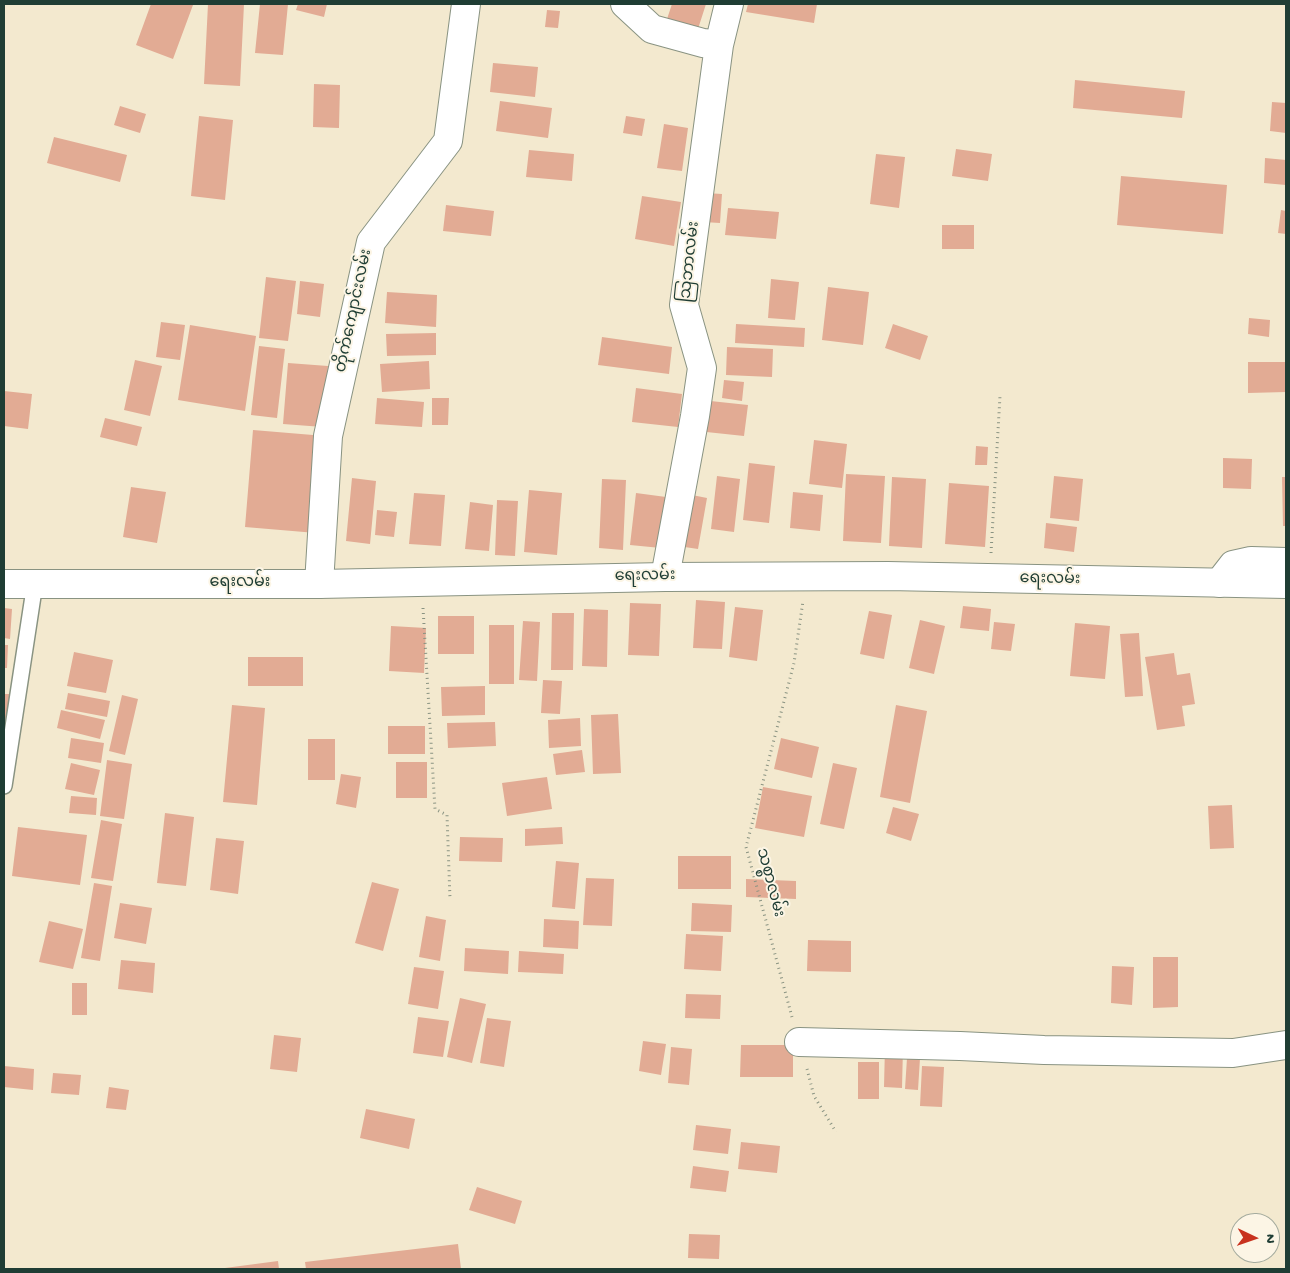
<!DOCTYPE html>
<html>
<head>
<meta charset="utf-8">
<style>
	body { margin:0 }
	#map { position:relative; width:1290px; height:1273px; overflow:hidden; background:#f3e9cf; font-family:"Gochi Hand",sans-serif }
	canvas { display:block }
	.frame { position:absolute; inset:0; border:5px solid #1f3d34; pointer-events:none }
	.north { position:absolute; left:1230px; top:1213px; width:50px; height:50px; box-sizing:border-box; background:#fcf5e5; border:1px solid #a4ab9e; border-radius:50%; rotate:93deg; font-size:14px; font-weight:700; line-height:20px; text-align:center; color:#1f3d34 }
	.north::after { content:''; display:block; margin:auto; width:18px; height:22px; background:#c8321e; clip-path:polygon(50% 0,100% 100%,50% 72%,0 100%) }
</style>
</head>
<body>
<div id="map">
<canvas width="1290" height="1273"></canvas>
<div class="frame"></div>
<div class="north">N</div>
</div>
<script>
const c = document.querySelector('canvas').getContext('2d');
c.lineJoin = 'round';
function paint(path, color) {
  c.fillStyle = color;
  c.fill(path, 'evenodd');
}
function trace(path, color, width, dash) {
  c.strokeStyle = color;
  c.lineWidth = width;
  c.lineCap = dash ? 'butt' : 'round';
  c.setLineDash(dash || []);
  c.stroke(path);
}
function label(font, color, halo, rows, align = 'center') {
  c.font = font + ' "Gochi Hand","Noto Sans Myanmar",sans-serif';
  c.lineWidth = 4;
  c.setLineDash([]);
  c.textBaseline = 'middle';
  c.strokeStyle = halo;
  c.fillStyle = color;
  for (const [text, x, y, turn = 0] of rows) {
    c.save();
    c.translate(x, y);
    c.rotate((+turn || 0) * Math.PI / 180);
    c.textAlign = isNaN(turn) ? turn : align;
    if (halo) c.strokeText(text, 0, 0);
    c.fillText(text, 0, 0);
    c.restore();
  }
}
paint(new Path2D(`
	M151,4h38l4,1 -20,54 -37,-14z
	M208,4h36l-4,82 -36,-2z
	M260,4h28l-5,51 -28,-2z
	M298,4h29l-3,13 -28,-7z
	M672,4h34l-9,28 -31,-10z
	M748,4h69l-3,19 -68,-11z
	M547,10l13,1 -2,17 -13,-1z
	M493,63l45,4 -3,30 -45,-5z
	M1075,80l110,11 -3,27 -109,-10z
	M314,84l26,1 -1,43 -26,-1z
	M500,101l52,7 -4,30 -52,-7z
	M1272,102l14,1v30l-16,-2z
	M120,106l26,8 -6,19 -26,-8z
	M199,116l34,4 -8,80 -34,-4z
	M626,116l19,3 -3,17 -19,-3z
	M664,124l24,4 -6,43 -25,-3z
	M54,137l73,18 -7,27 -73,-19z
	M956,149l36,5 -4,27 -36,-5z
	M529,150l45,4 -2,27 -46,-4z
	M876,154l29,3 -6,51 -29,-4z
	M1265,158l21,2v25l-22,-2z
	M1121,176l106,9 -4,49 -106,-9z
	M689,192l33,2 -2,29 -33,-2z
	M642,196l39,6 -7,44 -39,-7z
	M446,205l48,6 -3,25 -48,-5z
	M728,208l51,4 -3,27 -51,-4z
	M1281,210l5,1v23l-8,-1z
	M942,225h32v24h-32z
	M266,277l30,4 -8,60 -29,-3z
	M771,279l28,3 -4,38 -27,-2z
	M300,281l24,3 -4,33 -23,-3z
	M828,287l41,5 -6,53 -41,-5z
	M387,292l50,3 -1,32 -51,-4z
	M1249,318l21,2 -1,17 -21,-3z
	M161,322l24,3 -5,35 -24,-3z
	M736,324l69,4 -1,19 -69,-4z
	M893,324l35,12 -8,24 -35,-12z
	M190,325l66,11 -11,75 -67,-11z
	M436,333v22l-49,1 -1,-22z
	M602,337l70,10 -3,27 -71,-9z
	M259,346l26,3 -8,69 -26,-3z
	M727,347l46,2 -1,28 -46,-2z
	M135,360l27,6 -12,50 -26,-6z
	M429,361l1,28 -48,3 -2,-28z
	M1248,362h38v30l-38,1z
	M288,363l40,3 -5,61 -40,-3z
	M724,380l20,2 -2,19 -20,-3z
	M636,388l46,6 -4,33 -46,-5z
	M4,391l28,3 -4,35 -24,-3z
	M377,398l47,4 -2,25 -47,-3z
	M432,398h17l-1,27h-16z
	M701,400l47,5 -4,31 -47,-5z
	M105,418l37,9 -5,19 -37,-9z
	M253,430l72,6 -9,97 -71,-6z
	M814,440l33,4 -5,44 -33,-4z
	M976,446l12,1 -1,18h-12z
	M1223,458l29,1 -1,30 -28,-1z
	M749,463l26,3 -6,57 -26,-3z
	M846,474l39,2 -4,67 -38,-2z
	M717,476l23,3 -6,53 -23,-3z
	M1054,476l29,3 -4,42 -29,-3z
	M892,477l34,2 -4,69 -33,-2z
	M1282,477h4v49h-3z
	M352,478l24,3 -6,63 -24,-3z
	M602,479l24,1 -3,70 -24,-2z
	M949,483l40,3 -4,61 -40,-3z
	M131,487l35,5 -9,51 -34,-6z
	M529,490l33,3 -5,62 -33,-3z
	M793,492l30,3 -3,36 -30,-3z
	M414,493l31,2 -4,51 -32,-2z
	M636,493l30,4 -5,51 -31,-3z
	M687,494l20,4 -9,51 -20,-3z
	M497,500l21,1 -3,55 -20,-1z
	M470,502l23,3 -4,46 -24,-2z
	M377,510l20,2 -3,25 -19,-2z
	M1046,523l31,4 -3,25 -30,-4z
	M696,600l29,2 -3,47 -29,-1z
	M630,603l31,1 -2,52 -31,-1z
	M963,606l28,3 -2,22 -29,-3z
	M735,607l28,3 -6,51 -28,-4z
	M4,608l8,1 -2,30 -6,-1z
	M584,609l24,1 -1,57 -25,-1z
	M869,611l23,4 -8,44 -24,-5z
	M552,613h22l-1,57h-22z
	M438,616h36v38h-36z
	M920,620l25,6 -11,48 -25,-6z
	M523,621l17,1 -3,59 -18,-1z
	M994,622l21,2 -4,27 -20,-2z
	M1075,623l35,3 -5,53 -35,-3z
	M489,625h25v59h-25z
	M391,626l35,2 -2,45 -35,-2z
	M1139,633l4,63 -18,1 -5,-63z
	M4,645h4l-1,23h-3z
	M74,652l39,8 -7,33 -39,-7z
	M1174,653l3,22 13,-2 5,31 -13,2 3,20 -28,4 -12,-73z
	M248,657h55v29h-55z
	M543,680l19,1 -2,33 -19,-1z
	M485,686v29l-43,1 -1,-29z
	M68,693l42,8 -3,16 -42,-8z
	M4,694h11l-1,28 -10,-1z
	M122,695l16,4 -13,56 -16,-4z
	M232,705l33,3 -8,97 -34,-3z
	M896,705l31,6 -17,92 -30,-6z
	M61,710l44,10 -5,19 -43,-11z
	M618,714l3,59 -28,1 -2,-59z
	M580,718l1,28 -32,2 -1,-28z
	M495,722l1,24 -48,2 -1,-25z
	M388,726h37v28h-37z
	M71,738l33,5 -3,20 -33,-5z
	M781,738l38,9 -7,31 -38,-9z
	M308,739h27v41h-27z
	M582,750l3,22 -29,3 -3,-21z
	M107,760l25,4 -8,55 -24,-3z
	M396,762h31v36h-31z
	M71,763l29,7 -6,25 -29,-6z
	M833,763l24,5 -13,61 -24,-5z
	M341,774l20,3 -5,31 -20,-4z
	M547,777l5,32 -45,7 -5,-33z
	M763,787l49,9 -8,41 -49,-9z
	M71,796l26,2 -1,17 -27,-2z
	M1232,805l2,43 -24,1 -2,-43z
	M893,807l26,7 -8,27 -25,-8z
	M165,813l29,4 -8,69 -29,-3z
	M101,820l21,4 -9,57 -22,-3z
	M18,827l69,8 -7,50 -68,-9z
	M562,827l1,17 -38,2v-17z
	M460,837l43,1 -1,24 -43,-1z
	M216,838l28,3 -6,53 -28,-4z
	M678,856h53v33h-53z
	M556,861l23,2 -4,46 -23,-2z
	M586,878l28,1 -2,47 -29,-1z
	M746,879l50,2v18l-50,-2z
	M372,882l27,7 -16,62 -28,-8z
	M94,883l18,3 -12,75 -19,-3z
	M120,903l32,5 -6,36 -32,-6z
	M692,903l40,2 -1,27 -40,-1z
	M426,916l20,4 -6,41 -21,-4z
	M544,919l35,2 -1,28 -35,-2z
	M49,921l34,8 -10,40 -34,-7z
	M686,934l37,2 -2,35 -37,-2z
	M808,940l43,1v31l-44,-1z
	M465,948l44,3 -1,23 -44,-3z
	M519,951l45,3 -1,20 -45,-2z
	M1153,957h25v50l-25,1z
	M121,960l34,3 -2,30 -35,-4z
	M1112,966l22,1 -2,38 -21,-2z
	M414,967l30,4 -6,38 -30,-5z
	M72,983h15v32h-15z
	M686,994l35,1 -1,24 -35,-1z
	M460,998l26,6 -14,59 -25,-6z
	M418,1017l31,4 -6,36 -30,-4z
	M487,1018l24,3 -7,46 -24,-4z
	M274,1035l27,3 -4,34 -27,-3z
	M643,1041l23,3 -5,31 -22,-4z
	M741,1045h52v32h-53z
	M885,1046l18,1 -1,41 -18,-1z
	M671,1047l21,2 -3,36 -21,-2z
	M907,1058h13l-2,32 -13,-1z
	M858,1062h21v37h-21z
	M4,1066l30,3 -1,21 -29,-3z
	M922,1066l22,1 -2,40 -22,-1z
	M53,1073l28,2 -2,20 -28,-2z
	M109,1087l20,3 -3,20 -20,-2z
	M366,1109l49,10 -6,30 -49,-11z
	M696,1125l35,4 -3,25 -35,-4z
	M741,1142l39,4 -3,27 -39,-4z
	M693,1166l36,5 -3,21 -36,-4z
	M477,1187l45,14 -7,23 -46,-14z
	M689,1234l31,1 -1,24 -31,-1z
	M458,1244l3,25h-155l-1,-7z
	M278,1261l1,8h-54v-1z`), '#e2ab94');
const service = new Path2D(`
	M4,786l31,-203`);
const minor = new Path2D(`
	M625,4l27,25 51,14 16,2
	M665,577l30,-161 7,-48 -18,-63 35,-260 10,-41
	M1219,583l14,-18 18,-4 35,1
	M319,584l9,-148 43,-194 77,-101 18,-137
	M799,1042l161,4 84,4 189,3 53,-8`);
const tertiary = new Path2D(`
	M4,584h315l346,-7 223,-1 398,8`);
trace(service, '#899382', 18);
trace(minor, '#899382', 30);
trace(tertiary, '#899382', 30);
trace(new Path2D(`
	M991,553l9,-157
	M423,608l12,201 12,6 3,84
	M792,1017l-46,-170 48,-184 9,-62
	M807,1069l7,27 22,36`), '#899382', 3, [1, 4]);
trace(service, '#fff', 15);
trace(minor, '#fff', 28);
trace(tertiary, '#fff', 28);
label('16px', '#1f3d34', '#fcf5e5', [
	["သြဘာလမ်း",691,262,-84],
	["တိုက်ကျောင်းလမ်း",355,311,-78],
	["ရေးလမ်း",645,577,-1],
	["ရေးလမ်း",1050,580,1],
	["ရေးလမ်း",240,584],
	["သစ္စာလမ်း",769,883,75]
]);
</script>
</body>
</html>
